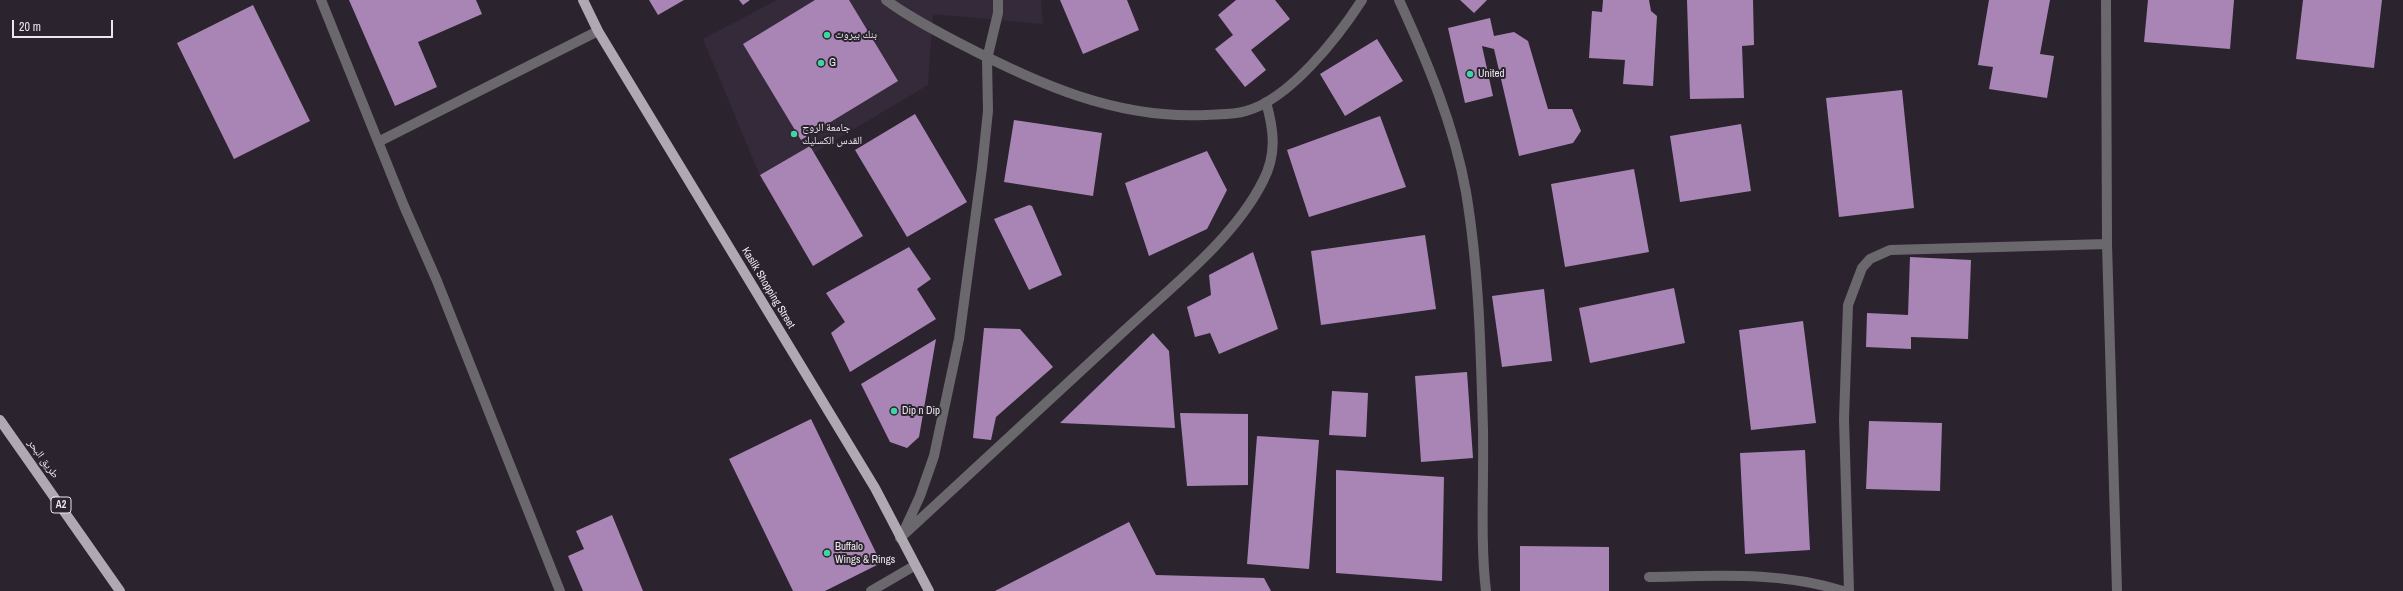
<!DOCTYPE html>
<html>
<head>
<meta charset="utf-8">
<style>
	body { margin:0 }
	#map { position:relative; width:2403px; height:591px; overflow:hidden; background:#2b242e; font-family:"Archivo Narrow",sans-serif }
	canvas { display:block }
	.scale { position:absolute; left:12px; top:20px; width:101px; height:18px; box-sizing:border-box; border:2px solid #ece7ee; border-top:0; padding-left:5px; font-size:12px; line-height:14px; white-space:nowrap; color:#ece7ee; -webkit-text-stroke:3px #2b242e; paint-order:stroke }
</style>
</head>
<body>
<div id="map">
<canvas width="2403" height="591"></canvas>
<div class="scale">20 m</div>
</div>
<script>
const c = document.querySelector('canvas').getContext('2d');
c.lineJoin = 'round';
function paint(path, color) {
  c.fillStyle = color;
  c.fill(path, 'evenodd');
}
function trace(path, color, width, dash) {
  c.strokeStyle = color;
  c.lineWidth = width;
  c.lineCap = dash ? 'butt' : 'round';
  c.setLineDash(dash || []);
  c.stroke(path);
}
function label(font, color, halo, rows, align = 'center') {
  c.font = font + ' "Archivo Narrow","Noto Naskh Arabic",sans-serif';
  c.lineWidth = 4;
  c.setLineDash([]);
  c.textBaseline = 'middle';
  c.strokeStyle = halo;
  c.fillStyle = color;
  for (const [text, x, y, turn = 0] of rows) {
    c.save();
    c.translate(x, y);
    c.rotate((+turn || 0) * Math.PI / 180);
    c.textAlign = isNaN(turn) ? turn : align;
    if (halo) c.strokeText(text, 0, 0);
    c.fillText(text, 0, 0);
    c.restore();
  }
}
paint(new Path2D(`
	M777,0h264l2,24 -110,-10 -5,71 -165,98 -60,-144z`), '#352a39');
paint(new Path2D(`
	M349,0h127l6,14 -64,28 19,45 -42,19z
	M649,0h35l-26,15z
	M739,0h11l-7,5z
	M815,0h34l49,81 -97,59 -58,-96z
	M1060,0h67l12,30 -56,24z
	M1236,0h39l15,19 -39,31 15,20 -21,17 -30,-38 18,-14 -15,-20z
	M1460,0h27l-13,13z
	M1603,0h46l2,11 6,5 -4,70 -30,-2 2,-24 -36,-2 3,-47 10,1z
	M1687,0h66l1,45 -12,1 2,52 -54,1z
	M1989,0h61l-10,54 14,2 -7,42 -58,-9 4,-22 -15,-2z
	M2148,0h86l-4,49 -86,-7z
	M2303,0h79l-8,68 -78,-9z
	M253,5l57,116 -76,38 -57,-116z
	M1490,18l4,18 20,-4 14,9 20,68h24l9,22 -8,12 -54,13 -25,-107 -12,-3 11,50 -28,7 -17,-75z
	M1377,39l26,42 -58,35 -25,-42z
	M1902,90l12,118 -75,9 -13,-119z
	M915,114l52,88 -60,35 -52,-87z
	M1380,116l26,71 -97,30 -22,-67z
	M1014,120l88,13 -9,63 -89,-14z
	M1741,124l10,67 -71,11 -10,-66z
	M810,146l53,90 -50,30 -53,-91z
	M1207,151l20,39 -20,39 -58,27 -24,-73z
	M1634,169l15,83 -84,15 -14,-83z
	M1029,205l3,1 30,69 -33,15 -35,-71z
	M1425,235l11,74 -115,16 -10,-74z
	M909,247l22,32 -14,10 19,30 -86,53 -19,-39 14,-11 -19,-29z
	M1253,252l25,77 -59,25 -9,-21 -15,4 -8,-30 24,-12 -2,-20z
	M1910,257l61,3 -3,79 -57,-2v12l-45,-2 1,-34 41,2z
	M1674,288l11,55 -95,20 -11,-55z
	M1544,289l8,72 -50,6 -10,-71z
	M1803,321l13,102 -65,7 -12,-100z
	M984,328l36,1 33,38 -57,50 -5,23 -18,-2z
	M1153,333l16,18 6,77 -115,-5z
	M936,339l-17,98 -12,11 -17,-6 -29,-58z
	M1467,372l6,86 -52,4 -6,-86z
	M1332,391l36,2 -2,44 -37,-2z
	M1180,413l68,1v71l-61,1z
	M811,419l70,144 -56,28h-32l-64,-132z
	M1869,421l73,2 -2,68 -74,-2z
	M1257,436l62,4 -10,129 -62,-5z
	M1805,450l5,100 -65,4 -5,-101z
	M1336,470l108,7 -2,104 -106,-8z
	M612,515l31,76h-60l-15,-35 16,-7 -8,-18z
	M1129,522l27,53 108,3 7,13h-276z
	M1520,546l89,1v44h-89z`), '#a985b6');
trace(new Path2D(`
	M321,0l83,206 33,75 123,310
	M886,0c23,17 50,31 75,44 77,40 155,75 243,71 14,-1 29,0 42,-4 44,-12 92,-74 116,-111
	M1399,0c28,61 55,125 67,192 13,78 15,159 17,238 1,53 -3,110 3,161
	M2106,0l1,244 10,347
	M380,141l218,-110
	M903,533l17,-37 14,-40 25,-117 23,-171 6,-57 -1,-52 11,-46v-13
	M900,538c75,-69 150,-138 224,-207 47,-44 110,-92 139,-150 14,-27 11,-51 3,-79
	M1649,577c66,-1 131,-6 194,14
	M871,591l43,-25
	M1849,591l-5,-172 4,-114 14,-37 8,-9 20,-9 217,-6`), '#6b686d', 10);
trace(new Path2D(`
	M583,0l15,31 277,457 54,103
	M0,420l120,171`), '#b0a9b3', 10);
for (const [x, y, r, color] of [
	[827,35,4,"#3ed4a3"],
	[821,63,4,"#3ed4a3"],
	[1470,74,4,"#3ed4a3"],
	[794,134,4,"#3ed4a3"],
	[894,411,4,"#3ed4a3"],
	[827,553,4,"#3ed4a3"]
]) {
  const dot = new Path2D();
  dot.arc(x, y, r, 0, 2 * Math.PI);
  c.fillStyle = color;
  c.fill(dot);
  trace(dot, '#2b242e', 1.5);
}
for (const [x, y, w] of [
	[61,505,20]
]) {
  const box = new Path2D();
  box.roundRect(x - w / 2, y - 8, w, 16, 3);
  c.fillStyle = '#2b242e';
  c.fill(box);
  trace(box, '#ece7ee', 1);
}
label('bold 10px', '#ece7ee', null, [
	["A2",61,505]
]);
label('11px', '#ece7ee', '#2b242e', [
	["بنك بيروت",835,35],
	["G",829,63],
	["United",1478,74],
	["جامعة الروح",802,128],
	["القدس الكسليك",802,141],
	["Dip n Dip",902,411],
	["Buffalo",835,547],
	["Wings & Rings",835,560]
], 'left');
label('11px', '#ece7ee', '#2b242e', [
	["Kaslik Shopping Street",768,288,59],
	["طريق البحر",43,459,54]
]);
</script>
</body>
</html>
